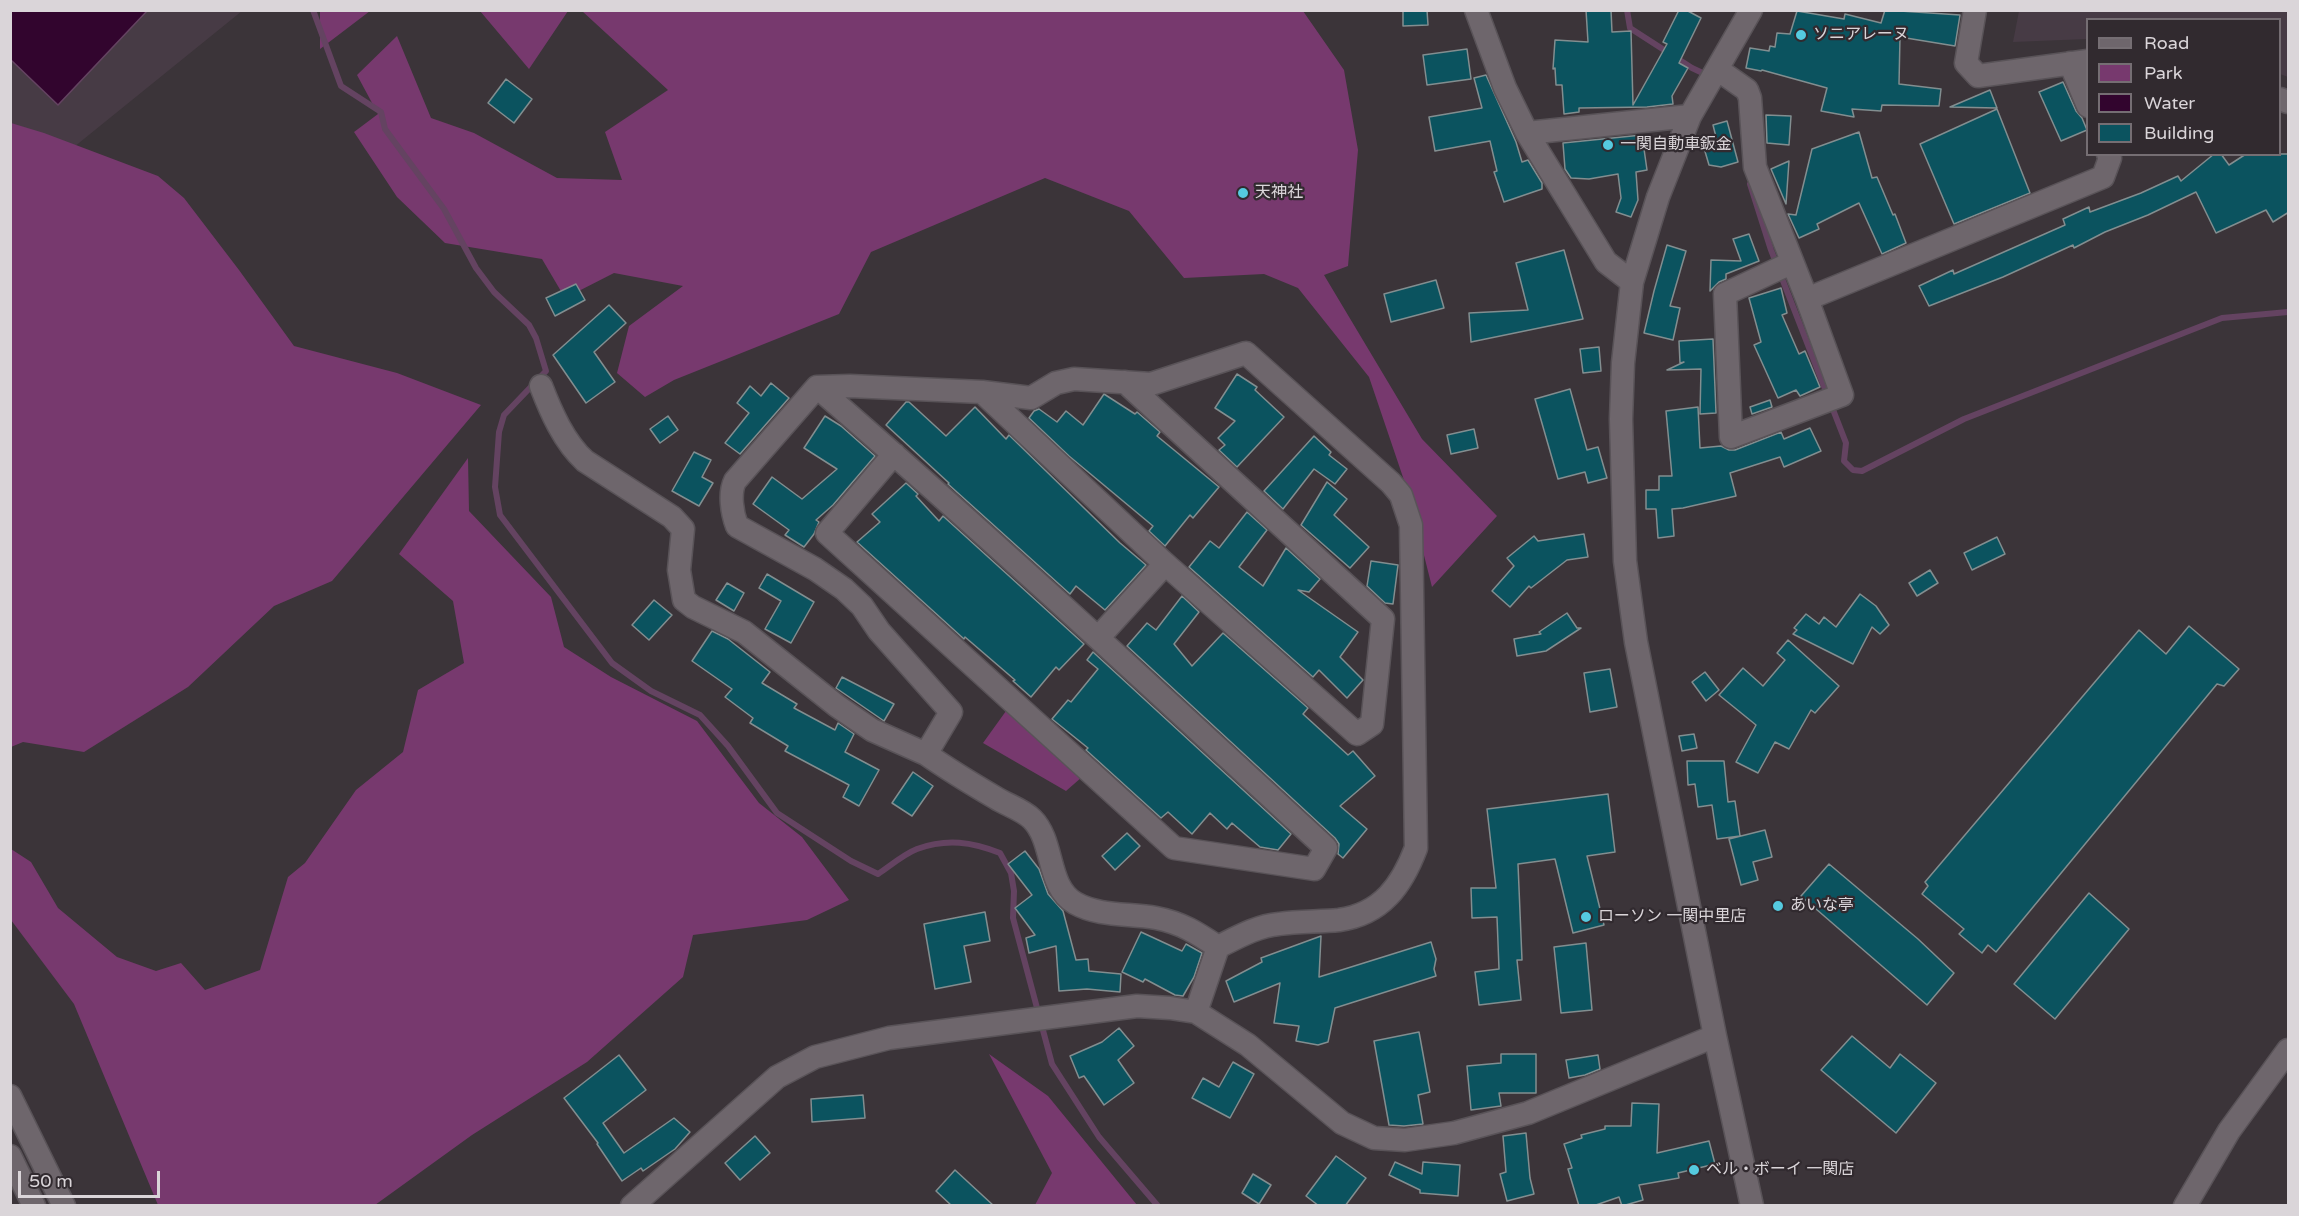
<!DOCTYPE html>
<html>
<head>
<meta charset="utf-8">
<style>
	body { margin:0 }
	#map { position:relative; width:2299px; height:1216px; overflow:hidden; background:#3b3439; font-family:"Varela Round",sans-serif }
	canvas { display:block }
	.frame { position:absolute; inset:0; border:12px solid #dad5d9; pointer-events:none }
	.legend { position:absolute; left:2086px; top:18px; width:195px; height:138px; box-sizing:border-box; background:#312a2f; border:2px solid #756e73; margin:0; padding:8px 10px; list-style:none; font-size:18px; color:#dad5d9 }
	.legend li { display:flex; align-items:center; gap:12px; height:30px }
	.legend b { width:30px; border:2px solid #756e73 }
	.scale { position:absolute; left:18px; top:1171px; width:142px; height:27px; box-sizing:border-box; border:3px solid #dad5d9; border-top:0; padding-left:8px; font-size:18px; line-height:21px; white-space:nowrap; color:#dad5d9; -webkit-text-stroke:4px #312a2f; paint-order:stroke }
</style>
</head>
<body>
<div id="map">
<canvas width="2299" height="1216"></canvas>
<div class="frame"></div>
<ul class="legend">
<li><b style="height:8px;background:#6e666c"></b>Road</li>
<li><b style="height:16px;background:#77396e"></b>Park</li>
<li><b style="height:16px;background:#32052e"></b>Water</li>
<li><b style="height:16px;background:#0b535f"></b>Building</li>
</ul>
<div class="scale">50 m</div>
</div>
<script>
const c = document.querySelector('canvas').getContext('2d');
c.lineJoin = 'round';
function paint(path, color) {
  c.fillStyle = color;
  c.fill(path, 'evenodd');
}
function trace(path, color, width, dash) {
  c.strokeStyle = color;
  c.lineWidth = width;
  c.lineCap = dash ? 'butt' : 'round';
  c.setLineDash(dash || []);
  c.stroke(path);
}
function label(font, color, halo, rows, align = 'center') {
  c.font = font + ' "Varela Round","Noto Sans JP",sans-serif';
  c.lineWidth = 4.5;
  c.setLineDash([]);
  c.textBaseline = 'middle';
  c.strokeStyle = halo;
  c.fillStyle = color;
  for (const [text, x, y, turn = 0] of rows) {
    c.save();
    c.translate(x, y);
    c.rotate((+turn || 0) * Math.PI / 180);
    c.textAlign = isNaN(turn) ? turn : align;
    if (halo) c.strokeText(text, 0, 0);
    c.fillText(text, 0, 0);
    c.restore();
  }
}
paint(new Path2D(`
	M11,11h231l-231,187z
	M2019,11h269v66l-8,-3v-54h-192l-1,19 -74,3z`), '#473b45');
paint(new Path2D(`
	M320,11v-1l50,1 -50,38z
	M480,11h88l-39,58z
	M582,11h721l41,59 14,80 -10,116 -24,9 98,164 75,77 -65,71 -24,-95 -39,-115 -71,-89 -34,-14 -80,4 -55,-67 -84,-33 -174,74 -32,62 -165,66 -29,17 -28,-24 12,-47 54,-40 -69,-13 -49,25 -23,-39 -97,-16 -48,-46 -43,-65 24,-18 -21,-39 40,-39 34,82 43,15 83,45 65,2 -17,-48 63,-42z
	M11,123l33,10 114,43 26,22 55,72 55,76 103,27 84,32 -149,176 -58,25 -86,81 -104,65 -61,-10 -12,5z
	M468,458l1,53 82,86 13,50 47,30 86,44 62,82 43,34 47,63 -42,20 -114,15 -10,42 -96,85 -115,73 -97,70h-217l-84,-201 -63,-84v-71l20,13 27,46 59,49 39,14 25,-8 24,27 55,-20 28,-93 17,-14 51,-73 47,-38 15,-62 46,-27 -11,-62 -54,-47z
	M1006,711l76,66 -16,14 -83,-48z
	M989,1054l59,42 89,109h-102l17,-32z`), '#77396e');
const water = new Path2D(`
	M10,11l1,-1 136,1 -89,94 -47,-45z`);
paint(water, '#32052e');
trace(water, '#644361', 1.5);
trace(new Path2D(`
	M313,10l28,76 40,26 4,17 59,80 32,59 18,24 35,33 7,13 10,33 -42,44 -5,17 -4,55 5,28 112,148 39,28 49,24 28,31 49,67 74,48 27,13c12,-8 26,-20 39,-25 30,-11 55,-7 83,4l11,20 3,18 -1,27 39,146 47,73 59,69
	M1627,10l3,18 62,40 17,8
	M1750,184l21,66 75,193 -2,18 9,9 9,1 102,-52 258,-101 66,-6`), '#644361', 6);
const building = new Path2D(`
	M1403,10h24l1,15 -25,1z
	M1586,10h25l1,22 19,-1 2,74 34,-61 -4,-2 16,-32h7l15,8 -22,45 9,5 -16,28 1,8 -26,3 -68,1v4l-15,2 -2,-29h-6l-1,-17 -2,1 2,-29 33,2z
	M1885,10l75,5 -5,31 -55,-9 -1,47 42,5 -2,17 -57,-1 -1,6 -29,-2 2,8 -33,-6 6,-23 -65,-18 -1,1 -15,-3 4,-20 19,3 1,-5 5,1 2,-14 13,1 7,-23 47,8 1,-5 36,9z
	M1467,49l4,30 -44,6 -4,-30z
	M1486,75l30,67 6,20 6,-2 14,23v6l-38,13 -10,-30 3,-1 -7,-30 -55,10 -6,-34 53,-9 -8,-30z
	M506,79l26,20 -18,24 -26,-20z
	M2063,82l13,29 6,7 5,12 -26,11 -22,-49z
	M1990,90l7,18 -47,-1z
	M1997,109l33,84 -76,31 -34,-80z
	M1766,115l25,1 -2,29 -22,-2z
	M1727,121l11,41 -17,5 -12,-2 -5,-17 14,-3 -5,-20z
	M1859,132l13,46 5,-1 16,38 2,-1 11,29 -24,11 -23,-51 -42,21 2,5 -20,9 -11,-24 8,1 16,-66z
	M1642,135l5,35 -11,2 2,28 -7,17 -15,-5 5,-14 -3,-24 -29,5 -18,-1 -6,-9 -2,-26z
	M2214,154h7l8,11 17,-11h43v58l-16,10 -7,-12 -50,23 -20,-41 -48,23 -43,17 -31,16 -1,-3 -70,32 -74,29 -10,-20 34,-16 1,4 111,-49 -2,-6 26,-12 1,5 51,-19 37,-17 3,5z
	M1789,161l-3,43 -15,-35z
	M1749,234l10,27 -33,13v5l-7,3 -9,9 1,-31 30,1 -8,-22z
	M1667,245l19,6 -16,55 10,2 -7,32 -29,-7 10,-42z
	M1564,250l19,69 -112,23 -2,-29 59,-3 -12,-47z
	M1436,280l8,28 -53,14 -7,-28z
	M576,284l9,16 -30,16 -9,-18z
	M1781,288l6,25 -5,2 17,39 6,-3 15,36 -20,9 -4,-6 -18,8 -24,-53 7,-3 -12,-44z
	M609,305l17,18 -32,29 21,30 -29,21 -33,-48z
	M1713,339l3,74 -16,1 1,-45 -34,1 17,-8 -4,1 -1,-22z
	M1599,347l2,24 -18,2 -3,-24z
	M1237,374l20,13 -2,3 29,27 -47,50 -18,-17 6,-5 -7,-7 17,-17 -20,-13z
	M771,383l18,15 -49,56 -15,-11 24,-30 -12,-10 13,-17 11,10z
	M1570,389l17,61 11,-3 9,31 -19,5 -3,-11 -27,7 -23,-80z
	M1104,394l31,20 2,-2 23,20 -3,4 62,51 -26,31 -3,-3 -25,31 -16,-15 4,-5 -84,-70 -40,-38 5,-7 5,-2 18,13 9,-11 17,14z
	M1770,400l2,7 -20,7 -2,-7z
	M906,402h3l37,34 29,-29 31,32 3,-4 111,108 26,22 -41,45 -29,-24 -6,8 -122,-110 1,-1 -63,-58z
	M1698,407l2,41 21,-2 8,4h6l46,-18 3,7 26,-11 11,23 -37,16 -4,-10 -50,16 6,23 -53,12 -11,1 2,27 -16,2 -2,-29h-10v-19h13v-14h13l-6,-65z
	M668,416l10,14 -18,13 -10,-14z
	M825,416l16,10 34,30 -42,49 -17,15 3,2 -5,12 -10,13 -19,-12 4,-5 -36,-26 19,-27 30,22 35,-30 -33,-21z
	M1474,429l4,19 -27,6 -4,-19z
	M1314,436l17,16 -2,3 18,14 -12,15 -21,-15 -31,40 -19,-18z
	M694,452l17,8 -9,17 11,6 -14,23 -27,-15z
	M1327,482l20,17 -13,16 35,32 -19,21 -49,-43z
	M906,483l12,11 -2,2 23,25 4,-5 141,128 -25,26 -3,-3 -25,30 -18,-16 2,-1 -50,-43 -1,2 -107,-97 23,-20 -8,-8z
	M1247,512l20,18 -28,37 24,19 23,-38 34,31 -11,13 -11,-2 60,42 -18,25 23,23 -16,18 -28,-28 -6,7 -124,-110 21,-26 9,7z
	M1584,534l4,23 -21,3 -36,28 -2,-2 -19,21 -18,-16 22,-25 -7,-8 27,-22 4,5z
	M1997,537l8,17 -33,16 -8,-17z
	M1371,561l27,4 -5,39 -8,-1 -18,-17z
	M1930,570l8,13 -21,13 -8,-13z
	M767,574l47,28 -23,41 -26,-14 16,-28 -22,-13z
	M727,583l17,10 -10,18 -18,-11z
	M1860,594l16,12 13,19 -9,9 -8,-7 -19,37 -60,-30 4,-4 -3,-2 12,-14 13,10 5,-7 12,10z
	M1182,596l17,16 -25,32 18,22 31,-33 85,75 -5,6 45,41 5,-4 22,25 -35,30 27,23 -24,29 -5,-4 1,-10 -4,-6 -208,-192 20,-23 9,7z
	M654,600l18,15 -23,25 -17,-15z
	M1567,613l10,15h4l-35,23 -29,5 -3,-17 27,-5 -2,-2z
	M2189,626l50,43 -15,17 -7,-2 -221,268 -8,-7 -6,8 -23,-19 5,-5 -42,-35 6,-8 -3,-4 214,-252 27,24z
	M712,631l16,8 42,33 -8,11 35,21 -3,4 41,22 3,-7 16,11 -9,18 34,18 -20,36 -16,-9 6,-12 -64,-34 3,-5 -38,-23 3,-5 -28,-21 7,-8 -40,-28z
	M1788,640l51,46 -24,27 -4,-3 -22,39 -14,-7 -17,31 -22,-11 20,-37 -37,-30 24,-27 20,18 22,-26 -8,-7z
	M1093,652l198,182 -13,16 -18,-3 -28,-24 -5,6 -17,-16 -18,21 -24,-22 -7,6 -75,-68 2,-2 -36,-29 16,-19 3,2 27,-33 -11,-9z
	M1610,669l7,38 -27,5 -6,-39z
	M1705,672l14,18 -13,11 -14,-19z
	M842,677l52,27 -10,17 -48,-33z
	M1694,734l3,14 -15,3 -3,-15z
	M1687,761h37l4,41 7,-1 5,35 -23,3 -5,-34 -14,2 -3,-23 -7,1z
	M913,772l20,14 -21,30 -20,-13z
	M1608,794l7,58 -28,4 17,69 -31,8 -18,-74 -37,5 4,96h-5l4,40 -42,5 -4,-33 24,-3 -2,-52 -25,1 -1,-30h25l-9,-79z
	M1765,830l7,27 -19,5 5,18 -17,5 -12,-46z
	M1127,833l13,13 -25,24 -13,-14z
	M1025,851l14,18 9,25 15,17 13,49 12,-1 1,12 32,3 -1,18 -33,-3 -28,2 -3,-45 -27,7 -3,-15 9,-3 -20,-27 17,-13 -24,-31z
	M1829,864l89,75 36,34 -27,32 -126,-109z
	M2089,893l40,36 -74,90 -41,-35z
	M985,912l5,29 -26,5 7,36 -36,7 -11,-65z
	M1141,932l41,19 4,-7 16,9 -8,24 -11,19 -8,-1 -30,-16 -2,3 -21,-10z
	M1321,936l-2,41 112,-35 5,17 -2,10 2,7 -101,32 -7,34 -10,3 -22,-4 3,-15 -25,-3 6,-40 -46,19 -8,-21 36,-19 -1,-4z
	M1586,943l6,67 -31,3 -7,-66z
	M1119,1028l15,18 -16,14 16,23 -30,22 -20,-29 -5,2 -9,-22 32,-14z
	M1419,1032l11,60 -12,3 5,29 -19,2 -15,-1 -15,-84z
	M1852,1036l38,32 10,-14 36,29 -40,50 -75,-63z
	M1501,1054h35v39h-37l2,13 -30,4 -4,-44 34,-3z
	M619,1055l27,35 -43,33 21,30 50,-35 16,14 -15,17 -32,22 -2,-3 -19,13 -25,-37 1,-1 -34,-45z
	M1598,1055l2,14 -15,6 -16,3 -3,-18z
	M1233,1062l21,12 -24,44 -38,-20 11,-20 16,9z
	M863,1095l2,23 -53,4 -1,-23z
	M1632,1103l27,1 -2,49 52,-12 6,23 -37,9 1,5 -40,7 4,15 -21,6 -3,-9 -26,9h-14l-11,-37 4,-1 -8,-24 18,-6 -1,-3 24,-6v-3h26z
	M1526,1133l4,45 4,16 -27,7 -7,-27 6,-2 -3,-36z
	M755,1136l15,17 -30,27 -15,-17z
	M1336,1156l30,22 -21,28h-26l-13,-10z
	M1395,1162l27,12 1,-12 37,3 -2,31 -38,-3v-3l-31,-15z
	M955,1170l39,36h-42l-16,-15z
	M1253,1174l18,11 -12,19 -17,-11z`);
paint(building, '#0b535f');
trace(building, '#828e90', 1.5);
const minor = new Path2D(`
	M1476,10l29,78 22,45 79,129 26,20
	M1751,10l-61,106 -32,81 -26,85 -9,81 -2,56 4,142 11,81 79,394 37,170
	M1975,10l-9,53 12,13 110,-15
	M2070,63l18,43
	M1717,69l30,21 3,8 5,69 52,132 35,96 -111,42 -6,-143 66,-31
	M2280,99l8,3
	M1527,133l163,-17
	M1807,299l296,-122 7,-19 -2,-4
	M541,386c10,26 23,56 44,75l87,56 11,12 -4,41 5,30 9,7 51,25 93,74 35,24 54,24
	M817,387c173,150 341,306 509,461l-12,21 -140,-21 -347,-315 67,-79
	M982,392l180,169 195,173 15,-10 11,-105 -258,-237
	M1098,638l67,-74
	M1196,1012l22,-65c20,-10 39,-21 61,-23 20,-3 40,-2 60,-4 43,-6 63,-35 77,-72l-5,-323 -10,-30 -10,-12 -145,-130 -95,31 -77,-5 -18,4 -25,15 -49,-6 -132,-6 -33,1 -82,94c-6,12 -3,32 2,45l78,43 29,20 18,17 17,25 72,81 -25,42c23,16 46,30 70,44 11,7 27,12 36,21 23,23 14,67 43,84 25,14 54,10 81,15 26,5 41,15 62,29
	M10,1096l54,110
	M10,1156l24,50
	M632,1206l145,-129 38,-20 74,-19 248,-32 33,2 26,4 52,33 94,78 32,15 31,2 49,-7 74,-20 187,-77
	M2185,1206l44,-75 59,-81`);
trace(minor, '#595358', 25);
trace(minor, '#6e666c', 22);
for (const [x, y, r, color] of [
	[1801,35,6,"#55cadf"],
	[1608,145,6,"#55cadf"],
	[1243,193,6,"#55cadf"],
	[1778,906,6,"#55cadf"],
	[1586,917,6,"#55cadf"],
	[1694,1170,6,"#55cadf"]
]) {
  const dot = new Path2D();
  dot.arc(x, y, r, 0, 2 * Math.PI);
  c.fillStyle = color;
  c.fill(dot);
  trace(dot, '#312a2f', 2);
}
label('16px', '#dad5d9', '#312a2f', [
	["ソニアレーヌ",1813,35],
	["一関自動車鈑金",1620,145],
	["天神社",1255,193],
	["あいな亭",1790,906],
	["ローソン 一関中里店",1598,917],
	["ベル・ボーイ 一関店",1706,1170]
], 'left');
</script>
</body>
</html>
